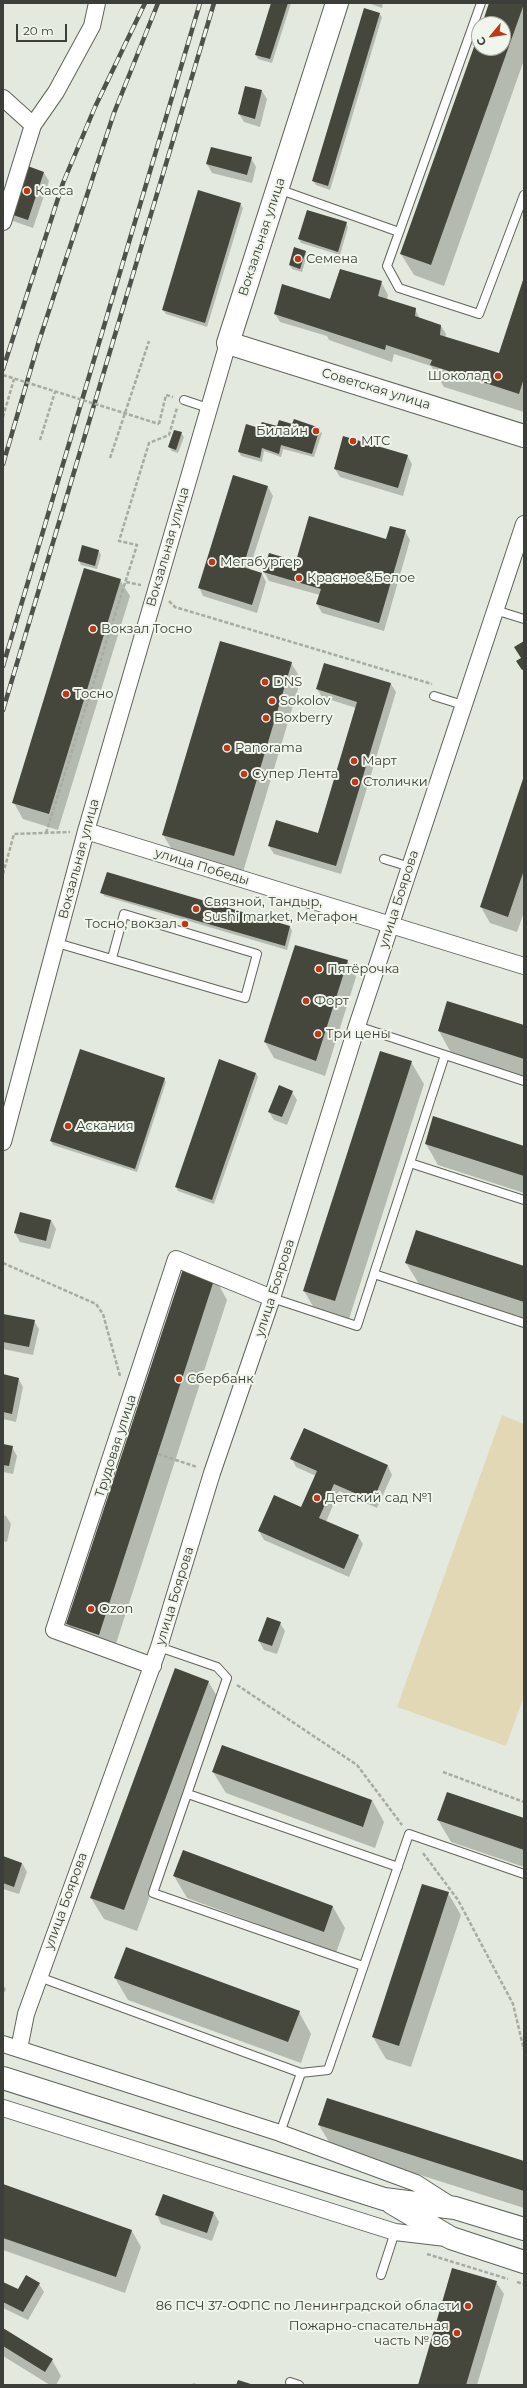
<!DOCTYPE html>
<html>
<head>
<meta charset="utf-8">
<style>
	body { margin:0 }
	#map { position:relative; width:527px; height:2388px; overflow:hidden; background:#e3e9de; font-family:Montserrat,sans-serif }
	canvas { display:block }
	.frame { position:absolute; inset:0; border:4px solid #3b3e39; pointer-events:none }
	.north { position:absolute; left:471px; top:16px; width:40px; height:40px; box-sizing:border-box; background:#f0f6eb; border:1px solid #a8aca4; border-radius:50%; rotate:241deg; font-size:11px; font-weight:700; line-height:16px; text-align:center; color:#3b3e39 }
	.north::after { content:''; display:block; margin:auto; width:14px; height:18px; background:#c13716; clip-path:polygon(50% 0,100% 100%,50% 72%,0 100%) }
	.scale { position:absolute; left:16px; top:24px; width:51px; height:18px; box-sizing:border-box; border:2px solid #3b3e39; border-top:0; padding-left:5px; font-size:12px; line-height:14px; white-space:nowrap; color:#3b3e39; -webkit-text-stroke:3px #f0f6eb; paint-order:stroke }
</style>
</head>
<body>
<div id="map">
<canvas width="527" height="2388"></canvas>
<div class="frame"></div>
<div class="north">С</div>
<div class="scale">20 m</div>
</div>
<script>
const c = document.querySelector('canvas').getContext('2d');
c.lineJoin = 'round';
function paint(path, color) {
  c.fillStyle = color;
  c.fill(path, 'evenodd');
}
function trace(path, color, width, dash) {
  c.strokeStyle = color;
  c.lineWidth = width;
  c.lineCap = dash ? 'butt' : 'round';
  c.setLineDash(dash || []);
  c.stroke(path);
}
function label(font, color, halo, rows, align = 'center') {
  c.font = font + ' Montserrat,sans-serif';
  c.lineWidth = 4;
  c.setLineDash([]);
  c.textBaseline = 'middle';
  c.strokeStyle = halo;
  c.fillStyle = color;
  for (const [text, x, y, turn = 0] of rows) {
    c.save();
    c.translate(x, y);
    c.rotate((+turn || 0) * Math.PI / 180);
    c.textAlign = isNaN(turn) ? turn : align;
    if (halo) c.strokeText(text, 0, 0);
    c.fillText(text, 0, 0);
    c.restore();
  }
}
paint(new Path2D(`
	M502,1415l22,9v272l-18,50 -109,-39z`), '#e3d8b6');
paint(new Path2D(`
	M272,3h19l-19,60 -14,-4 -2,-4z
	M368,3h15l-1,5z
	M490,3h34v57l-80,226 -30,-11 -13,-21 78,-219v13h24v-24h-20z
	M379,13l3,4 -52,173 -14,-5 -3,-4z
	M262,91l5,8 -7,28 -16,-5 -5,-8z
	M251,158l5,9 -4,16 -40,-10 -5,-9z
	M44,173l5,8 -16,47 -20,-7 -5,-9z
	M3,185l3,5 -3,8z
	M240,204l3,4 -36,119 -41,-13 -3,-4z
	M307,211l39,12 2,4 -8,28 -39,-12 -2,-4z
	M295,248l10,3 2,4 -5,17 -10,-3 -2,-4z
	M524,280v132l-80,-25 -13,-21 -37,-12 -2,8 -63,-22 -2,-4 -47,-14 -5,-8 54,-15 52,-17 7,13 -1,5 28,9 5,10 21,7 5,8 -1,3 54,18z
	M293,425l26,4 3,4 -8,24 -31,-8 -2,8 -17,-6 -2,11 -21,-6 -2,-4 39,-24z
	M181,433l3,4 -6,16 -6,-2 -3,-4z
	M407,455l5,9 -9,32 -63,-19 -5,-8z
	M233,476l35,11 5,9 -24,74 13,4 4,8 -9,31 -54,-17 -4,-9z
	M405,531l5,9 -26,91 -62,-18 -5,-9 3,-9 -51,-14 -5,-9 123,-32z
	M99,551l2,4 -4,14 -16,-4 -2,-4z
	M120,580l10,16 -72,234 -35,-11 -9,-16z
	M291,663l10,16 -58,193 -70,-21 -10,-16z
	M325,664l66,20 5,8 -55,182 -67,-20 -5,-8 49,-12 38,-126 -34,-11 -5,-8z
	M524,778v134l-7,20 -27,-9 -9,-16z
	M102,892l188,35 2,4 -5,19 -183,-54z
	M347,960l9,17 -31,99 -51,-18 -9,-16z
	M524,1026v50l-73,-23 -12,-22z
	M411,1062l13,22 -76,238 -31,-9 -13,-22z
	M256,1073l2,4 -44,127 -36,-13 -2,-4z
	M164,1078l2,4 -29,90 -84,-27 -2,-4z
	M292,1092l5,8 -10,25 -13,-5 -5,-8z
	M426,1144l98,3v46l-86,-28z
	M51,1220l5,9 -6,20 -30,-7 -5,-9z
	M406,1263l118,4v52l-105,-35z
	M215,1278l12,22 -115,356 -32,-11 -12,-21z
	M3,1315l31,6 5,8 -6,26 -30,-6z
	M3,1375l15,3 5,9 -7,35 -13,-3z
	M305,1429l83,37 4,9 -15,33 -38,-17 -13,31 32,14 5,8 -14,33 -85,-37 -5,-9 43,-23 14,-32 -20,-9 -4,-8z
	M3,1445l9,2 5,9 -4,18 -10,-2z
	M3,1515l3,1 5,8 -4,18 -4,-1z
	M280,1623l5,8 -8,23 -13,-4 -5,-9z
	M208,1681l13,22 -84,228 -33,-12 -13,-21z
	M213,1772l159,28 12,22 -9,26 -149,-55z
	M524,1819v48l-73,-25 -13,-22z
	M3,1857l19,6 5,9 -8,22 -16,-5z
	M174,1876l159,31 12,21 -9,25 -149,-55z
	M448,1893l13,22 -50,152 -25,-8 -13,-22z
	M115,1978l184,34 12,22 -10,29 -173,-63z
	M3,1985l3,4 -3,6z
	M319,2125l205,37v46l-192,-61z
	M3,2185l129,46 9,16 -16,46 -122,-43z
	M214,2213l5,9 -7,19 -51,-17 -4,-9z
	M496,2282l8,12 -27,91h-58z
	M3,2283l16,7 20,-6 5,8 -16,28 -25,-12z
	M3,2329l49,31 9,16 -5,9h-6l-47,-29z
	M193,2383l7,2h-8z`), '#0003');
paint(new Path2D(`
	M271,3h17l-18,56 -15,-4z
	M489,3l35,1 -93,261 -31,-11 79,-221v15h24v-24h-21z
	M364,8l16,5 -52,173 -16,-5z
	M245,86l17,4 -7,29 -17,-5z
	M211,147l41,10 -5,18 -41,-11z
	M25,165l19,7 -16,48 -21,-7z
	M198,190l43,13 -36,120 -43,-13z
	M307,210l40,12 -9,30 -40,-13z
	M294,247l12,4 -6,18 -11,-4z
	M340,269l42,12 -4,15 38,12 -1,8 26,9 -1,10 59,18 25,-76v101l-5,16 -89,-29 2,-5 -46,-15 -1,5 -111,-36 8,-30 48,15z
	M294,419l26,9 -8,26 -31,-9 -2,9 -17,-6 -2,10 -22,-6 8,-28 13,4 3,-6 15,4 2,-6 13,4z
	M174,430l8,2 -6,18 -8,-3z
	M343,436l65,19 -10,33 -64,-19z
	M233,475l35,11 -25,81 19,6 -10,32 -54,-17z
	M309,516l77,23 4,-13 16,4 -27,93 -63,-19 5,-15 -58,-17 6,-19 27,8z
	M82,545l17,5 -4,16 -17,-5z
	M84,568l37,11 -72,235 -37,-11z
	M220,641l72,21 -58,194 -72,-21z
	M524,641v28l-2,1 -6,-9 5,-3 -7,-11z
	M324,663l67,20 -55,183 -68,-20 8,-26 42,13 39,-131 -41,-13z
	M524,776v94l-16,47 -28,-10z
	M107,872l183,54 -5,20 -185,-53z
	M295,945l53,15 -32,101 -52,-19z
	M447,1001l77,24v34l-86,-28z
	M80,1049l85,29 -30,91 -85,-28z
	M380,1051l32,10 -77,240 -32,-10z
	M219,1059l37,14 -44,127 -37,-13z
	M279,1085l14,6 -11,26 -14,-5z
	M433,1116l91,30v30l-99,-32z
	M20,1212l31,8 -5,21 -32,-8z
	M416,1230l108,36v36l-119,-39z
	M184,1266l31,11 -116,358 -33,-11z
	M3,1314l32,6 -6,27 -26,-5z
	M3,1374l16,4 -7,36 -9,-2z
	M304,1428l84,37 -15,36 -39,-17 -15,34 40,17 -15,34 -86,-38 16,-36 27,12 16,-36 -27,-12z
	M3,1444l10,2 -4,20 -6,-1z
	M267,1617l14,5 -9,24 -14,-5z
	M175,1668l34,13 -85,229 -34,-12z
	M222,1745l150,55 -9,27 -151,-55z
	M447,1792l77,26v32l-87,-30z
	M183,1850l150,56 -9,26 -151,-56z
	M3,1856l19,7 -8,24 -11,-4z
	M422,1884l27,8 -50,154 -27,-9z
	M126,1947l174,64 -12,31 -174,-64z
	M327,2098l197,63v30l-206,-66z
	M3,2184l129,46 -16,47 -113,-39z
	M163,2194l51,18 -7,21 -52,-18z
	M452,2268l45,13 -31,104h-48z
	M26,2275l14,8 -17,29 -20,-10v-20l15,7z
	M3,2328l50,31 -8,13 -42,-26z
	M238,2380l16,5h-18z`), '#45463c');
const lane = new Path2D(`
	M481,3l-94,263 12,22 80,26 45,-119
	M278,189l121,43
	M184,400l24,8
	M495,610l29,9
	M434,696l29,9
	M384,859l26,8
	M57,943l188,55 12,-44 -133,-40 -12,44
	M357,1026l167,55
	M410,1163l114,37
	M374,1274l150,49
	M272,1298l85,28 88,-271
	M159,1647l58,20 10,11 -74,215 210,73
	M188,1794l210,73
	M39,1977l262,96
	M280,2133l21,-60 27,-3 81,-236 115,40
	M381,2275l14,-43
	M290,2382l9,3`);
const street = new Path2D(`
	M3,98l30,27
	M3,222l30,-97 23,-33 36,-66 5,-23
	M86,831l438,135
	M3,1142l83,-311 142,-488
	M153,1666l-99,-36 122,-371 96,39
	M3,2044l277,89 136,50 36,23
	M19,2049l7,-35 133,-367 53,-174 60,-175 85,-272 167,-502
	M3,2108l392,124 51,6`);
const secondary = new Path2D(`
	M337,3l-109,340 296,93
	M3,2078l381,121 71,9 69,21
	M392,2203l59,35 73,24`);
trace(lane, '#60655b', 10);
trace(street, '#60655b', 18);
trace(secondary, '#60655b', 24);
trace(new Path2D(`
	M3,417l11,-38
	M159,424l7,-29 7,2
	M40,440l15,-48
	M110,458l39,-117
	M126,582l15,3
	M169,601l6,6 257,77
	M46,833l91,-288 -18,-4 30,-98 20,-8 8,-27
	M3,874l11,-40 56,-2
	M3,1263l93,41 7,10 17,62
	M158,1454l39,13
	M237,1685l120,80 45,60
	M443,1772l81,30
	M423,1853l35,47 55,104 11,46
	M427,2254l81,25
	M517,2282l7,2`), '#a7aca3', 2.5, [4, 2]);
trace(lane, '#fff', 8);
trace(street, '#fff', 16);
trace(secondary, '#fff', 22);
const rail = new Path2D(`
	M3,369l60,-186 32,-76 50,-104
	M3,464l36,-123 75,-228 44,-110
	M3,666l197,-663
	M3,710l211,-707`);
trace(rail, '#4e524c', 4.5);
trace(rail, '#f0f6eb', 3, [9]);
trace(new Path2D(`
	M3,375l156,49`), '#a7aca3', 2.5, [4, 2]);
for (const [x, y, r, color] of [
	[27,191,4,"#c13716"],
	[298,259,4,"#c13716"],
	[498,376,4,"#c13716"],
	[316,431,4,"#c13716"],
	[353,441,4,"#c13716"],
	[212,562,4,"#c13716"],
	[299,578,4,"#c13716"],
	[93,629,4,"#c13716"],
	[265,682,4,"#c13716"],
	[66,694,4,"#c13716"],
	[272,701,4,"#c13716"],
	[266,718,4,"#c13716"],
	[227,748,4,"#c13716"],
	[354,761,4,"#c13716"],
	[244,774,4,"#c13716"],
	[355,782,4,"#c13716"],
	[196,909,4,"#c13716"],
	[185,924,4,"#c13716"],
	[319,969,4,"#c13716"],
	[306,1001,4,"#c13716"],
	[318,1034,4,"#c13716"],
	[68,1126,4,"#c13716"],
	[179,1379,4,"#c13716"],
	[317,1498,4,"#c13716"],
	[91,1609,4,"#c13716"],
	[468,2306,4,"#c13716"],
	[457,2333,4,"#c13716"]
]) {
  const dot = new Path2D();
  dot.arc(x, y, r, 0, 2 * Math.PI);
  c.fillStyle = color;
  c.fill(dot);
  trace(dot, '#f0f6eb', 1.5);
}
label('13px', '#3b3e39', '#f0f6eb', [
	["Касса",35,191],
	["Семена",306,259],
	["Шоколад",490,376,"right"],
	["Билайн",308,431,"right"],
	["МТС",361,441],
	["Мегабургер",220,562],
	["Красное&Белое",307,578],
	["Вокзал Тосно",101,629],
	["DNS",273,682],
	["Тосно",74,694],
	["Sokolov",280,701],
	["Boxberry",274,718],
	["Panorama",235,748],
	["Март",362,761],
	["Супер Лента",252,774],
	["Столички",363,782],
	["Связной, Тандыр,",204,902],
	["Sushi market, Мегафон",204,917],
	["Тосно, вокзал",177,924,"right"],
	["Пятёрочка",327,969],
	["Форт",314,1001],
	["Три цены",326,1034],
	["Аскания",76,1126],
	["Сбербанк",187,1379],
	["Детский сад №1",325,1498],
	["Ozon",99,1609],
	["86 ПСЧ 37-ОФПС по Ленинградской области",460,2306,"right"],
	["Пожарно-спасательная",449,2326,"right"],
	["часть № 86",449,2341,"right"]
], 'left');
label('13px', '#3b3e39', '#f0f6eb', [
	["Вокзальная улица",262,237,-72],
	["Советская улица",376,389,17],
	["Вокзальная улица",168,547,-74],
	["Вокзальная улица",79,859,-75],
	["улица Победы",202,867,17],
	["улица Боярова",399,899,-72],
	["улица Боярова",275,1288,-72],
	["Трудовая улица",116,1446,-72],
	["улица Боярова",175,1596,-73],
	["улица Боярова",66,1901,-70]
]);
</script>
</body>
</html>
